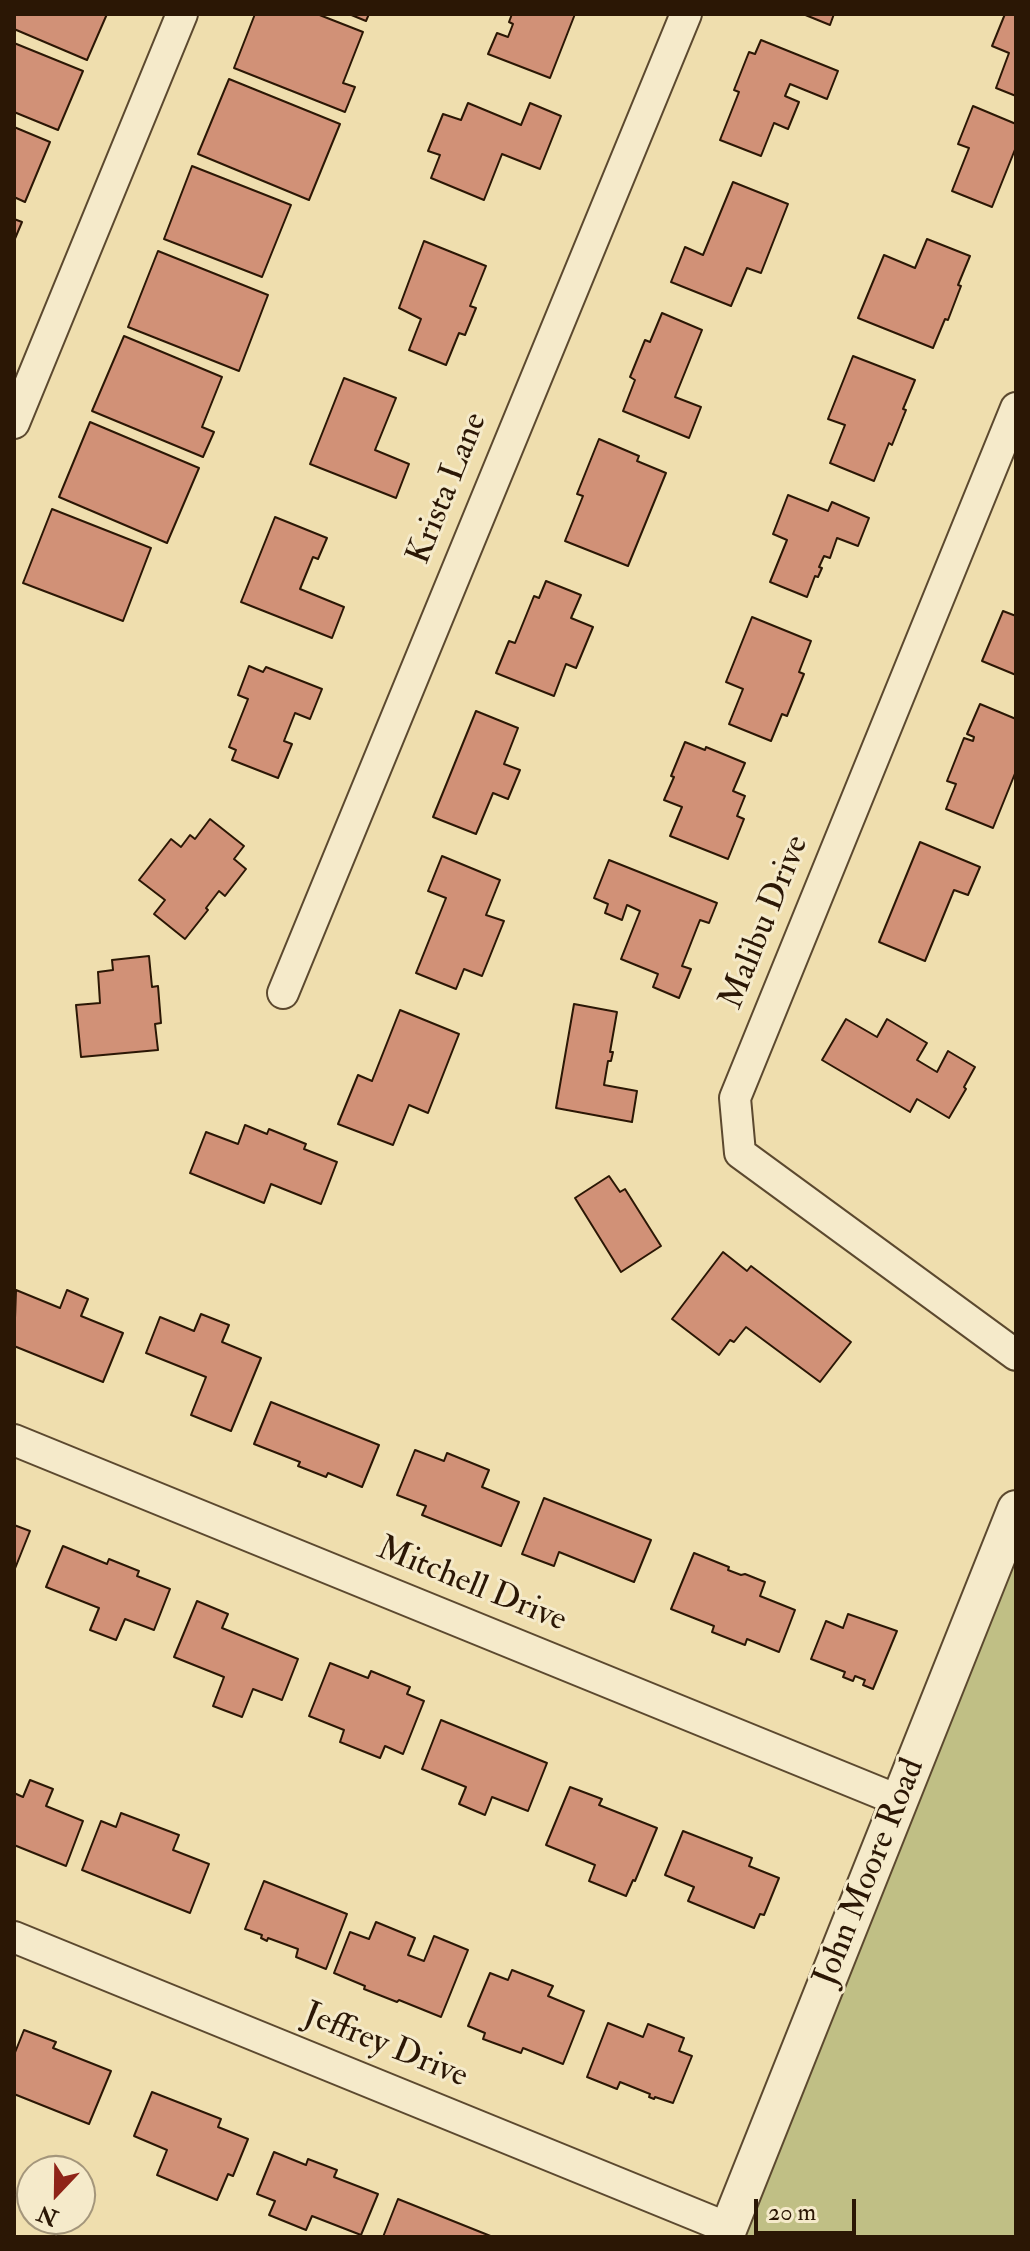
<!DOCTYPE html>
<html>
<head>
<meta charset="utf-8">
<style>
	body { margin:0 }
	#map { position:relative; width:1030px; height:2251px; overflow:hidden; background:#efdeae; font-family:"IM FELL Double Pica",serif }
	canvas { display:block }
	.frame { position:absolute; inset:0; border:16px solid #2b1705; pointer-events:none }
	.north { position:absolute; left:16px; top:2155px; width:80px; height:80px; box-sizing:border-box; background:#f5eaca; border:2px solid #a4967b; border-radius:50%; rotate:202deg; font-size:22px; font-weight:700; line-height:32px; text-align:center; color:#2b1705 }
	.north::after { content:''; display:block; margin:auto; width:28px; height:36px; background:#8f2418; clip-path:polygon(50% 0,100% 100%,50% 72%,0 100%) }
	.scale { position:absolute; left:754px; top:2199px; width:102px; height:36px; box-sizing:border-box; border:4px solid #2b1705; border-top:0; padding-left:10px; font-size:24px; line-height:28px; white-space:nowrap; color:#2b1705; -webkit-text-stroke:6px #f5eaca; paint-order:stroke }
</style>
</head>
<body>
<div id="map">
<canvas width="1030" height="2251"></canvas>
<div class="frame"></div>
<div class="north">N</div>
<div class="scale">20 m</div>
</div>
<script>
const c = document.querySelector('canvas').getContext('2d');
c.lineJoin = 'round';
function paint(path, color) {
  c.fillStyle = color;
  c.fill(path, 'evenodd');
}
function trace(path, color, width, dash) {
  c.strokeStyle = color;
  c.lineWidth = width;
  c.lineCap = dash ? 'butt' : 'round';
  c.setLineDash(dash || []);
  c.stroke(path);
}
function label(font, color, halo, rows, align = 'center') {
  c.font = font + ' "IM FELL Double Pica",serif';
  c.lineWidth = 6;
  c.setLineDash([]);
  c.textBaseline = 'middle';
  c.strokeStyle = halo;
  c.fillStyle = color;
  for (const [text, x, y, turn = 0] of rows) {
    c.save();
    c.translate(x, y);
    c.rotate((+turn || 0) * Math.PI / 180);
    c.textAlign = isNaN(turn) ? turn : align;
    if (halo) c.strokeText(text, 0, 0);
    c.fillText(text, 0, 0);
    c.restore();
  }
}
paint(new Path2D(`
	M1016,1556v681h-272z`), '#c0bf85');
const building = new Path2D(`
	M14,14h93l-20,46 -73,-31z
	M255,14h62l46,18 -20,51 12,4 -10,25 -111,-44z
	M349,14h20l-3,7z
	M512,14h63l-25,64 -62,-24 9,-21 11,4 5,-13 -4,-2z
	M803,14h31l-4,11z
	M1005,14h11v82l-20,-8 13,-35 -17,-7z
	M761,40l77,31 -11,28 -37,-15 -5,12 14,6 -11,27 -14,-6 -13,33 -41,-16 19,-48 -5,-2 15,-38 6,2z
	M14,43l69,28 -25,59 -44,-18z
	M229,79l111,45 -31,76 -111,-46z
	M468,103l53,22 9,-22 31,13 -21,53 -38,-15 -18,46 -53,-22 9,-23 -12,-4 15,-37 18,6z
	M973,106l43,18v23l-24,60 -40,-16 17,-43 -11,-4z
	M14,127l36,15 -25,60 -11,-5z
	M192,166l99,39 -29,72 -98,-38z
	M733,182l55,22 -27,69 -14,-5 -16,38 -60,-24 14,-35 18,8z
	M14,219l8,3 -8,19z
	M927,239l43,17 -12,29 3,1 -13,34 -3,-1 -12,29 -75,-30 26,-63 31,13z
	M424,241l62,25 -16,40 6,2 -11,27 -6,-2 -13,32 -37,-15 12,-31 -22,-11z
	M158,251l110,44 -29,76 -111,-44z
	M662,313l40,17 -27,67 26,10 -12,31 -66,-27 12,-31 -5,-3 15,-37 5,2z
	M124,336l98,41 -20,50 12,5 -11,25 -111,-46z
	M853,356l62,24 -12,29 3,1 -14,35 -3,-2 -15,38 -44,-18 15,-38 -17,-6z
	M344,378l52,20 -21,52 34,14 -13,34 -86,-34z
	M90,422l109,46 -32,75 -108,-46z
	M599,439l40,17 -2,5 29,12 -38,93 -63,-25 18,-45 -6,-2z
	M788,495l40,16 4,-9 37,16 -11,28 -21,-8 -7,20 -6,-2 -5,11 3,1 -4,9 -3,-1 -8,21 -37,-15 17,-42 -14,-6z
	M52,509l99,39 -28,73 -100,-38z
	M275,517l52,21 -9,21 -5,-2 -13,32 44,18 -12,31 -91,-36z
	M546,581l35,14 -10,23 22,9 -17,41 -10,-4 -12,32 -58,-23 13,-32 6,2 19,-47 5,2z
	M1003,611l13,5v59l-34,-14z
	M752,617l59,24 -12,31 5,2 -17,42 -5,-2 -11,27 -42,-17 14,-35 -17,-7z
	M249,666l14,6 3,-5 56,22 -12,30 -15,-6 -11,28 8,3 -14,34 -46,-18 4,-10 -7,-3 19,-48 -10,-4z
	M980,704l36,15v52l-23,57 -47,-19 10,-25 -9,-3 17,-43 9,3 1,-4 -7,-3z
	M476,711l42,17 -14,36 16,6 -12,29 -15,-6 -17,41 -43,-17z
	M685,742l20,8 1,-3 39,16 -12,28 12,5 -8,20 7,3 -16,40 -58,-23 12,-29 -18,-7 10,-23 -3,-1z
	M210,819l34,27 -10,13 12,10 -21,27 -6,-5 -13,17 2,2 -23,29 -31,-25 11,-14 -26,-20 32,-41 10,8 9,-12 5,4z
	M920,842l60,25 -12,28 -14,-5 -29,71 -46,-19z
	M442,856l58,24 -14,35 18,6 -22,55 -18,-7 -8,20 -40,-16 30,-75 -18,-7z
	M609,860l108,43 -8,20 -9,-3 -18,46 9,3 -12,29 -26,-11 5,-13 -37,-15 19,-48 -13,-6 -5,15 -17,-7 3,-9 -14,-6z
	M149,956l3,31 6,-1 3,37 -6,1 3,26 -77,7 -5,-52 24,-2 -2,-31 15,-2 -1,-10z
	M574,1004l43,8 -7,40h3l-2,9h-3l-4,24 33,6 -5,31 -76,-14z
	M400,1010l59,24 -31,79 -19,-8 -16,40 -55,-21 20,-49 14,6z
	M846,1019l31,18 10,-18 40,24 -10,17 20,12 11,-21 27,16 -11,20 2,2 -17,29 -32,-19 -7,13 -88,-52z
	M245,1125l22,9 2,-5 37,15 -2,5 33,13 -16,42 -50,-20 -7,19 -74,-30 16,-41 32,12z
	M609,1176l11,16 5,-3 36,57 -40,26 -46,-74z
	M723,1252l24,19 4,-5 100,76 -31,40 -74,-55 -12,15 -4,-2 -11,15 -47,-36z
	M16,1290l44,18 7,-18 21,9 -7,17 42,17 -20,49 -89,-36z
	M201,1314l28,11 -7,17 39,16 -30,73 -40,-16 15,-38 -60,-24 14,-36 34,14z
	M271,1402l108,43 -17,42 -34,-14 -2,4 -28,-11 2,-4 -46,-18z
	M415,1450l29,11 3,-8 42,17 -7,17 37,15 -18,44 -79,-31 4,-9 -29,-11z
	M544,1498l107,42 -17,42 -75,-30 -5,14 -32,-12z
	M14,1525l16,6 -16,40z
	M63,1546l44,18 2,-5 30,12 -2,5 33,13 -16,41 -29,-11 -9,21 -26,-10 9,-22 -53,-21z
	M694,1553l35,14 -1,3 13,5 4,-1 20,8 -5,14 35,14 -16,42 -32,-13 -2,6 -33,-13 2,-6 -43,-17z
	M197,1601l31,13 -6,14 76,31 -16,41 -29,-11 -11,28 -29,-11 11,-29 -50,-20z
	M848,1614l49,17 -24,58 -10,-4 2,-5 -10,-4 -2,5 -10,-4 2,-5 -34,-13 15,-38 17,7z
	M330,1663l38,15 3,-7 39,16 -3,7 17,7 -21,53 -18,-8 -5,12 -40,-16 4,-12 -35,-14z
	M441,1720l106,43 -19,48 -36,-14 -7,18 -26,-11 7,-17 -44,-18z
	M30,1780l23,9 -7,17 37,15 -17,45 -52,-21v-52l9,4z
	M570,1787l32,12 -3,6 58,23 -22,53 -2,-1 -7,16 -37,-15 6,-16 -49,-20z
	M121,1813l58,22 -6,15 36,14 -19,49 -108,-43 19,-49 15,6z
	M683,1831l69,27 -3,8 30,12 -15,37 -4,-1 -6,14 -66,-27 6,-14 -29,-12z
	M264,1881l83,33 -21,55 -30,-12 2,-8 -30,-11 -1,3 -6,-3 1,-3 -17,-6z
	M376,1922l39,16 -7,17 16,6 10,-25 34,14 -27,67 -42,-17 -2,2 -33,-13 1,-3 -31,-13 16,-41 19,7z
	M512,1970l41,16 -5,10 36,15 -21,53 -40,-16 -2,5 -38,-14 2,-6 -17,-7 22,-53 18,7z
	M608,2023l35,14 5,-13 36,14 -5,13 13,5 -19,47 -18,-6 -1,2 -5,-2 1,-3 -30,-12 -3,7 -30,-12z
	M24,2030l32,12 -3,6 58,23 -22,53 -75,-30v-39z
	M152,2092l69,27 -3,8 30,12 -15,37 -5,-2 -11,26 -60,-25 10,-25 -33,-14z
	M274,2152l32,13 2,-6 29,11 -3,7 44,17 -17,41 -49,-19 -6,14 -37,-15 6,-14 -18,-7z
	M398,2199l95,38h-110z`);
paint(building, '#d19177');
trace(building, '#2b1705', 2);
const minor = new Path2D(`
	M1016,408l-281,690 5,55 276,202
	M14,423l168,-409
	M283,993l403,-979
	M14,1440l886,361
	M14,1937l714,291`);
const tertiary = new Path2D(`
	M725,2237l291,-728`);
trace(minor, '#5c492f', 34);
trace(tertiary, '#5c492f', 40);
trace(minor, '#f5eaca', 30);
trace(tertiary, '#f5eaca', 36);
label('34px', '#2b1705', '#f5eaca', [
	["Krista Lane",449,489,-68],
	["Malibu Drive",766,923,-68],
	["Mitchell Drive",471,1586,22],
	["John Moore Road",871,1873,-68],
	["Jeffrey Drive",385,2047,22]
]);
</script>
</body>
</html>
